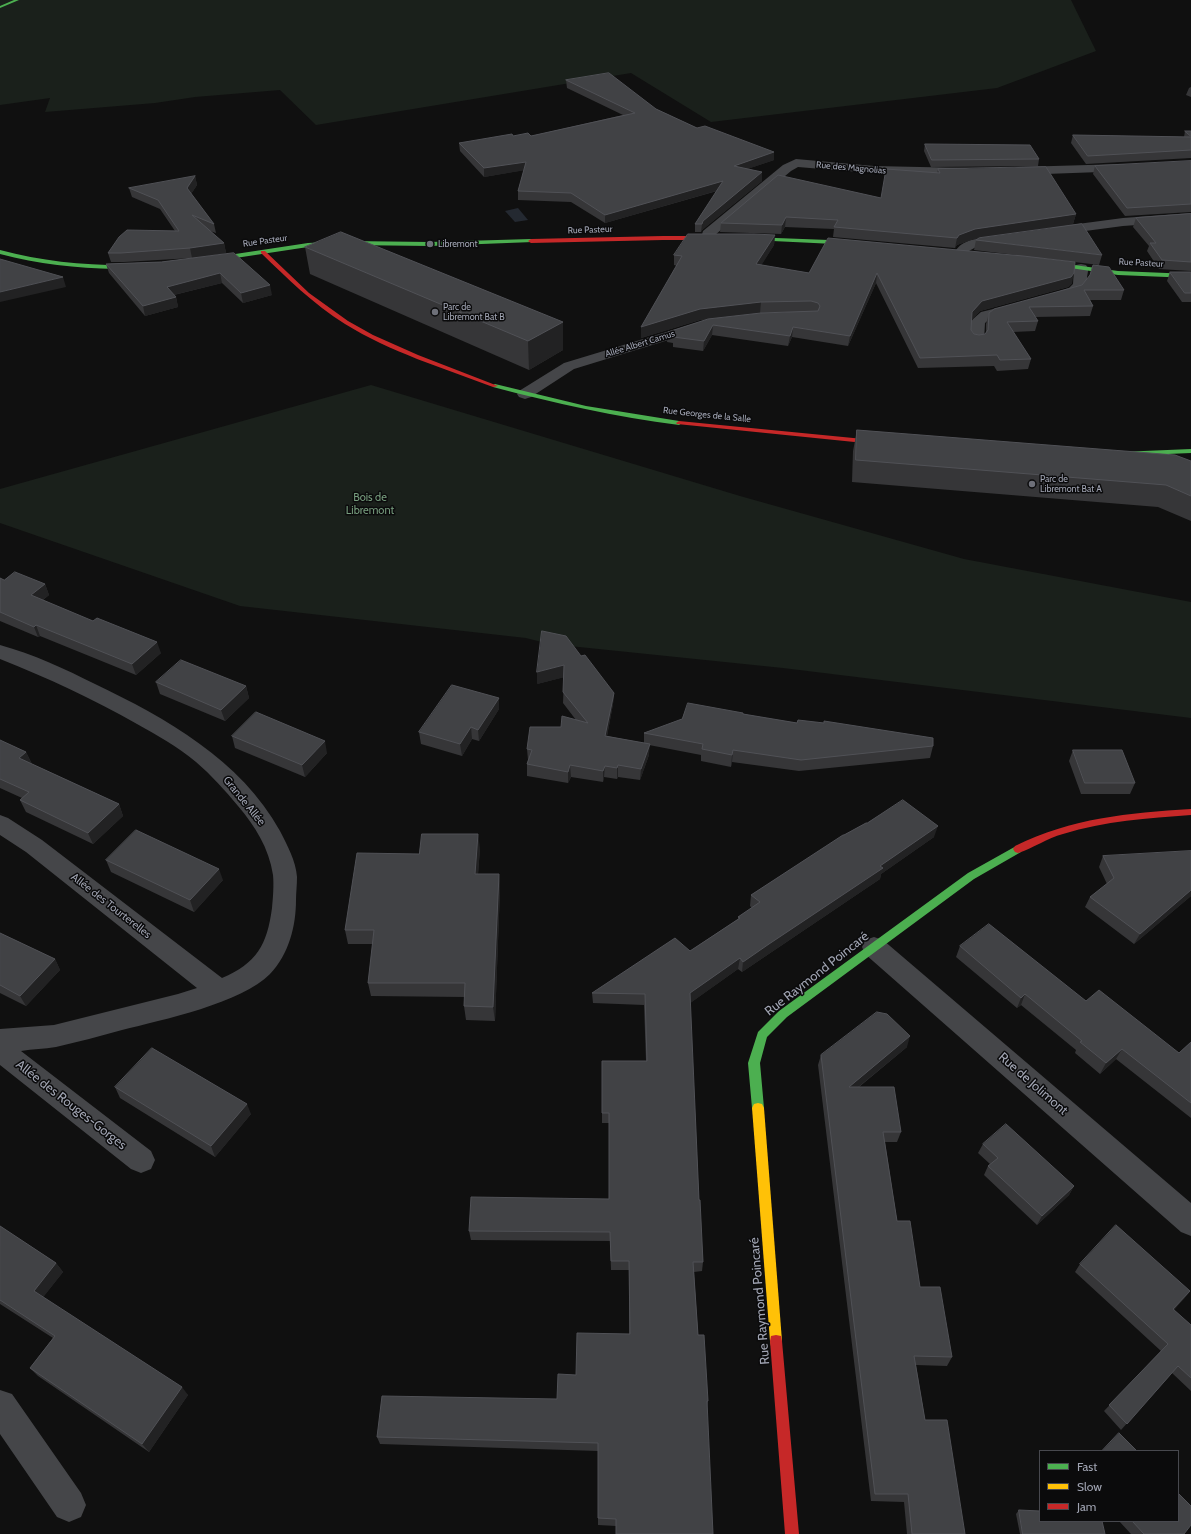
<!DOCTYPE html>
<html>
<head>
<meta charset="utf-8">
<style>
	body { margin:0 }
	#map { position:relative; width:1191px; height:1534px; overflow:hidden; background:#101010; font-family:Cabin,sans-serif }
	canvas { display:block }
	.legend { position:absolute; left:1039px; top:1450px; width:140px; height:72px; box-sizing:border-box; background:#0b0b0c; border:1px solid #47484e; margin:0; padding:5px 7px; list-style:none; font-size:12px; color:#a0a4b2 }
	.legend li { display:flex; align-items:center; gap:8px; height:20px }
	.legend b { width:20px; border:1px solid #47484e }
</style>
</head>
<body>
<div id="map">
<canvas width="1191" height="1534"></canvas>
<ul class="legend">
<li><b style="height:5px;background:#4caf50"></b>Fast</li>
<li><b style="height:5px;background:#ffc107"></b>Slow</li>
<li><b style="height:5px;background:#c62828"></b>Jam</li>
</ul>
</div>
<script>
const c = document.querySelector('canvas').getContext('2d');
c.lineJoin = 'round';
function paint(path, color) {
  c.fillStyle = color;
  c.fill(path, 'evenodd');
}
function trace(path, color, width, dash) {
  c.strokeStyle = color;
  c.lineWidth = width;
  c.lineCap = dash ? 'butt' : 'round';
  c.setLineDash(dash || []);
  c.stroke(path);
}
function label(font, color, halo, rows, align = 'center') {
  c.font = font + ' Cabin,sans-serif';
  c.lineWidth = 3;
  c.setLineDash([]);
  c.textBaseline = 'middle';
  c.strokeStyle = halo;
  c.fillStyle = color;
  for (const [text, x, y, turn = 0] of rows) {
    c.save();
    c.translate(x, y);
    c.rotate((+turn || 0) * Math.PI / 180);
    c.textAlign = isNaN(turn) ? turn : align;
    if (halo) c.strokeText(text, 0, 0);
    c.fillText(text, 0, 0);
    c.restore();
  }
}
paint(new Path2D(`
	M0,0h1071l25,51 -99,37 -286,34 -80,-49 -315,52 -36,-35 -85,7 -40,6 -110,9 5,-14 -50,7z
	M371,385l369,111 224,63 227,43v116l-408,-50 -233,-24 -24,-6 -286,-32 -240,-83v-34z`), '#1a201b');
paint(new Path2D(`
	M518,208l10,12 -13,2 -10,-11z`), '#242931');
paint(new Path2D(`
	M796,159l78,7 92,2 4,1 2,3 -2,3 -4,1c-56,0 -112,-4 -168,-9l-7,4 -76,64 -2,6h-10l-2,-3 2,-7 80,-66z
	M1124,164l4,1 2,3 -2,3 -110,4 -4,-1 -2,-3 2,-3 4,-1z
	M1191,213v8l-68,5 -68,9 -5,-1 -2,-3 2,-3 5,-1 68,-9z
	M1005,235l5,1 2,3 -2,3 -34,5 -7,4 -3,6h-10l-2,-3c7,-18 35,-16 51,-19z
	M1081,264l5,1c3,4 2,7 1,12 0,3 1,7 -1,9 -5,11 -28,18 -39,15l-2,-3 2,-3 22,-7 4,-4 1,-16 2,-3z
	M1018,303l5,1 2,3 -2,3 -32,8 -6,5 -1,17 -2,3 -5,1 -5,-1 -2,-3 1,-18 2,-3 8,-7z
	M696,323l5,1 2,3 -2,3 -127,39 -43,28 -6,2 -6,-2 -2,-3 2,-3 45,-28z
	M0,645c33,9 65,24 95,39 71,34 146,76 185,147 7,14 16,30 17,46 0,8 -1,16 -1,23 0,26 -7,54 -26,74 -28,29 -108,46 -148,56 -22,6 -44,12 -66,17 -12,2 -23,2 -35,4l130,100 4,9 -4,9 -10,4 -10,-4 -131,-104v-36l54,-4 124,-31 19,-6 -171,-136 -26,-17v-20l8,3 34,22 180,138c35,-15 45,-33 50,-70 1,-10 2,-23 1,-33 -4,-27 -18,-49 -35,-69 -13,-16 -27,-31 -42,-44 -18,-15 -39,-27 -59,-38 -44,-25 -89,-46 -137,-65z
	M874,937l9,3 308,263v33l-10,-4 -316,-278 -3,-7 3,-7z
	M0,1390l12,4 69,99 5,12 -5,12 -12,5 -12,-5 -57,-83z`), '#454649');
paint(new Path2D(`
	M14,0h5l-19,8v-2z
	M750,237l105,4 3,2 -3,2 -103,-5 -2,-1z
	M531,239l2,1v2l-103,4 -82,-1 -40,2 -99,15 -3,-2 3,-2 99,-15 40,-2 82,1z
	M0,250c45,12 90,16 137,15l3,2c-6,4 -17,2 -24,2 -40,-1 -78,-5 -116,-15z
	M1045,261l73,10 73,3v4l-73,-3 -75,-11v-2z
	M495,384l91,22 93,15 3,2 -3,2c-63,-8 -125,-22 -186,-38v-2z
	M1191,449v4l-71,3 -3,-2 3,-2z
	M1018,845l3,1 2,3 -2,3 -47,27 -187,138 -20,20 -7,26 4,45 -2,4 -4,1 -4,-1 -2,-4 -4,-45 10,-31 21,-21 189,-138z`), '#4caf50');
paint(new Path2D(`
	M758,1103l4,1 2,4 18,233 -1,5 -5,1 -5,-1 -1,-5 -18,-233 2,-4z`), '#ffc107');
paint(new Path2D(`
	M663,236h89l3,2 -3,2h-89l-132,3 -3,-2 3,-2z
	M261,251h4l44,42 39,28 25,14 45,20 80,31 -5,1c-50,-19 -103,-35 -148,-63 -32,-20 -58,-46 -84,-71z
	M679,421l205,20 3,2 -3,2 -207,-21 -1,-1z
	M1191,809v6c-43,3 -86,6 -128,19 -16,4 -29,14 -45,19l-3,-1 -2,-3 2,-3c57,-28 113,-33 176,-37z
	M776,1335l5,1 1,5 17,193h-14l-15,-193 1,-5z`), '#c62828');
paint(new Path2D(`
	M566,80l90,29 41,19 77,32 -27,9 15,12 -60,49 -1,2h-6v-8l22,-33 -112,32 -34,-21 -53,-2v-9l6,-21 -40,7 -24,-26 -1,-8 54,-7h18l92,-21 -56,-27z
	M1191,87v10l-5,-2 3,-7z
	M1185,131h6v27l-105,6 -15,-21 2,-8 111,2z
	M925,144l114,15 -1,7 -107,1 -7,-16z
	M1191,161v51l-66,4 -32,-42 2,-8z
	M938,169l138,45 -3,10 -100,15 -16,6 -2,3 -122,-11 1,-8 -49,-2 -4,7 -61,-2 1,-9 160,-25 56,-25z
	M195,176l2,9 -6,9 23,30 2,9 -6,-2 14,12 2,10 -34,5 -68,4h-13l-3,-9 67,-22 -15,-22 -28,-12 -3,-9z
	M1191,214v57l-32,-2 -12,-18 2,-5 -16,-19 3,-9z
	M775,235l-1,10 -13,20 48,8 207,-18 -42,-5 2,-10 126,15 -3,10 -57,-7 30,25 -4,4 -88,24 -9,9v10l3,4 5,1 6,-1 1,-1v-9l3,-11 93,-28 42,5 -3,10h-31l3,6 -3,10 -55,1 3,4 -3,10 -22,1 18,27 -3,10 -31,2 -3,-5 -76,2 -42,-85 -28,63 -56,-9 -4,9 -76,-11 -9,16 -30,-4v-4l-6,-1 1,-10 122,-20 -30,1 -60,7 -59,18 36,-72 -3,-1v-10z
	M305,247l258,75v28l-34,20 -219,-96z
	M234,253l38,42 -29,8 -21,-20 -48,12 2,2 2,10 -33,9 -36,-43 -3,-9 55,-2z
	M1170,272h21v30h-9l-15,-21z
	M857,430l334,31v60l-33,-14 -306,-25 1,-31z
	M0,578l4,2 41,4 4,11 -6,5 118,53 -25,22 -96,-39 -2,1 -38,-16z
	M581,656l33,37 -1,11 -6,32 37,7v-10l99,-19 190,32 -3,12 -131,13 -67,-9 -1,5 -30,-6v-6l-52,-10v10l-9,25 -22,-3 -1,2 -13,-2 -1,5 -32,-5 -3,6 -41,-7v-12l1,-4 -1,-11 49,-29 -13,-17 1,-26 -27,7z
	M156,682l90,4 3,12 -24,23 -65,-27z
	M499,698v11l-20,32 -7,-2 -10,17 -41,-12 -2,-12z
	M232,736l95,17 -22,24 -70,-29z
	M0,740l26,12 6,12 87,40 4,12 -30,28 -67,-32 -6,-12 2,-2 -22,-10z
	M1073,750l62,33 -5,11h-49l-12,-33z
	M867,823l67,14 -53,37 -1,5 -138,93 -4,-3 -48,34 9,197 4,62 -1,9 -8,1 4,63 10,66 -1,6 -91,119 -18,-1v-74l-218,-7 -3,-7 180,-38 19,-24 53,-41v-64h-18l-1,-29 -139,-1 -2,-9 140,-32v-76h-7v-62h44l-2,-56 -51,-2 -1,-10 98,-42 48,-32v-2l14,-9 -2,-2 1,-11 93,-60z
	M480,848l-2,26h21l1,15 -5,132 -29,-1 -2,-14 1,-9 -94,-1 -3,-13 5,-39h-25l-3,-14 74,-76z
	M1191,851v45l-57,48 -49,-37 5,-10 17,-13 -8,-17 4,-11z
	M106,860l117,20 -29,32 -83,-40z
	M0,933l55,26 5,11 -34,36 -26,-13z
	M960,946l126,55 93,52 12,-11v76l-75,-59 -16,15 -25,-21 1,-3 -55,-45 -4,3 -61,-51z
	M907,1047l-48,40 42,45 -4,10h-12l12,79 23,66 32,70 -5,9 -31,-1 9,55 40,114h-58l-3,-32 -33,-1 -53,-436 3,-10z
	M115,1087l136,27 -36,43 -95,-59z
	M983,1144l91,42 -5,9 -32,30 -53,-50 4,-9 2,-2 -12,-11z
	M0,1226l56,37 7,9 -20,25 145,98 -39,57 -111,-76 -8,-8 23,-30 -53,-34z
	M1080,1264l110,27 -16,19 17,15v66l-19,-18 -51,57 -17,-19 57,-60 -86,-79z
	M1019,1510l86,24h-85l-4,-20z
	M1119,1521h59l6,13h-53z`), '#363638');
paint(new Path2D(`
	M774,152v8l-41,14 1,-8z
	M526,162v8l-42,7v-9z
	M762,172v9l-60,49 -1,2 1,-8 1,-3z
	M195,176l2,9 -8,12 -2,-9z
	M723,181v8l-118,34v-8z
	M1076,214l-3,10 -100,15 -16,6 -2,3 2,-10 2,-3 16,-6z
	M786,217l-1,10 -4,7 1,-9z
	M775,235l-1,10 -18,29v-10z
	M224,243l2,10 -34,5 -2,-10z
	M220,273l2,10 -53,13 -2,-9z
	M877,273l-1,10 -28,63 2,-10z
	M1074,273l-2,10 -4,4 -88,24 -10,11 2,-10 10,-11z
	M63,277l3,10 -66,15v-10z
	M270,285l2,10 -29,8 -2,-10z
	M176,297l2,10 -33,9 -2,-10z
	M761,302l-1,11 -60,7 -59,18v-11l59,-18z
	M563,322v28l-34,20 -1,-29z
	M713,325l-1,10 -9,16 1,-10z
	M793,327l-1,10 -4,9 2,-10z
	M45,584l4,11 -14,11 -4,-11z
	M36,625l4,11 -2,1 -4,-10z
	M157,642l4,11 -25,22 -4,-11z
	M564,665l1,12 -28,7v-12z
	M246,686l3,12 -24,23 -4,-11z
	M614,693l-1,11 -8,43v-11z
	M499,698v11l-20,32 -1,-11z
	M471,727l1,12 -10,17 -2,-12z
	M325,741l2,12 -22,24 -3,-12z
	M650,744l-1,11 -9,25 1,-11z
	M733,750l-1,12 -1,5 1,-12z
	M26,752l6,12 -13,-6z
	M570,765l1,12 -3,6v-11z
	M618,765v12l-1,2v-11z
	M605,766l-1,11 -1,5v-11z
	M119,804l4,12 -30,28 -5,-11z
	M938,826l-4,11 -53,37 -1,5 -138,93 1,-10 137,-96z
	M478,834l2,14 -3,40 -2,-14z
	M219,869l4,11 -29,32 -4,-12z
	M499,874l1,15 -5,132 -2,-14z
	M1191,890v6l-57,48 6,-10z
	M740,958l-2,11 -49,35 1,-11z
	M55,959l5,11 -34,36 -6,-10z
	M1025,994l-4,11 -4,3 4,-10z
	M910,1036l-3,11 -61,50 3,-10z
	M1122,1049l-6,10 -16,15 6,-11z
	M247,1104l4,10 -36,43 -4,-11z
	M1074,1186l-5,9 -32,30 5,-9z
	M56,1263l7,9 -22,28 -7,-9z
	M1190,1291l-6,8 -17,17 6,-7z
	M182,1387l6,8 -39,57 -7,-8z`), '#222223');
const building = new Path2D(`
	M609,73l47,36 41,19 8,-2 69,26 -40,14 28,6 -59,49 -1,3h-7l28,-43 -118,34 -34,-22 -53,-2 8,-29 -42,6 -25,-25 53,-9 1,2 15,-3 3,3 104,-23 -69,-33z
	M1185,131h6v5z
	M1073,135l118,2v13l-103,6z
	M925,144l105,1 9,14 -107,1z
	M1191,161v43l-64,4 -32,-42z
	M1046,167l30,47 -101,15 -16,6 -2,3 -123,-11 4,-7 -52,-3 -4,8 -61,-2 57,-48 103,23 5,-29 54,4 -2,-4z
	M195,176l-8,12 27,36 -22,-9 32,28 -34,5 -69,5h-13l11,-16 8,-7 52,1 -21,-31 -29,-12z
	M1191,214v48l-29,-2 -12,-17h6l-20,-25z
	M1082,224l20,31 -126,-15 3,-2z
	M341,232l222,90 -35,19 -223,-94z
	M688,234h66l21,1 -19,29 53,9 19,-35 195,18 52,6 -1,11 -3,4 -89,24 -10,11 -1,18 3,4 5,1 6,-1 3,-4 1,-17 5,-4 88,-24 8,-10 3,-10 16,2 15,23h-40l9,16 -64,1 9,14 -31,1 24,37 -31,1 -3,-5 -77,3 -43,-85 -27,63 -57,-9 -3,9 -77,-11 -9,16 -31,-4 3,-4 -8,-1 40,-13 53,-6 57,-2 2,-5 -2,-3 -7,-2 -50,1 -61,7 -59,18 41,-71 -8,-1z
	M234,253l36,32 -29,8 -21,-20 -53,14 9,10 -33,9 -37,-42 55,-2z
	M0,259l63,18 -63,15z
	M1170,272h21v21h-6z
	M857,430l318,25 16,6v35l-25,-11 -310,-25z
	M15,572l30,12 -14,11 62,26 4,-3 60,24 -25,22 -96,-39 -2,2 -34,-15v-34l4,2z
	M542,631l24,5 15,20 4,-1 29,38 -9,43 45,8 -9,25 -23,-4 -1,3 -12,-2 -2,5 -33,-6 -2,7 -41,-8 5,-14 -5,-1 3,-22h31l1,-11 26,7 -25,-31 1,-27 -27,7z
	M181,660l65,26 -25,24 -65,-28z
	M452,685l47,13 -21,32 -7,-3 -11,17 -41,-12z
	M688,703l55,10v1l54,9 1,-3 26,3v-2l109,17v8l-132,14 -68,-10 -1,5 -30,-6 1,-5 -59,-11 38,-14z
	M256,712l69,29 -23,24 -70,-29z
	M0,740l26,12 -7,6 100,46 -31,29 -68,-33 9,-8 -29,-13z
	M1073,750h49l13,33h-50z
	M903,800l35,26 -58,40 3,2 -114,76 -26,18 -3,-4 -50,35 9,207h1l3,62h-10l5,73h6l4,66h-1l6,133h-97v-15l-18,-1v-75l-221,-6 5,-41 175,3 1,-25 18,1 1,-42 53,1 -1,-73h-18l-1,-29 -141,-1 2,-34 138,2v-86h-7v-52h45l-2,-67 -53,-1 83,-55 15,13 50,-33 -2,-1 22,-15 -9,-7 92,-60h1l22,-12h1z
	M136,830l83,39 -29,31 -84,-40z
	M422,834h56l-3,40h24l-6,133 -29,-1 1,-23h-97l6,-53h-29l12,-77 62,1z
	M1191,851v39l-51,44 -50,-37 24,-19 -11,-22z
	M989,924l97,77 13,-11 80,63 12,-11v61l-69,-54 -16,14 -26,-21 2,-1 -57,-47 -4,4 -61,-52z
	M0,933l55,26 -35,37 -20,-11z
	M877,1012l10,2 23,22 -61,51h45l7,45h-18l14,89h13l10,66h20l12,70 -38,-1 11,64h22l18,114h-53l-4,-40h-33l-54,-439z
	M152,1048l95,56 -36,42 -96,-59z
	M1006,1124l68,62 -32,30 -54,-50 10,-8 -15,-14z
	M1116,1225l74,66 -17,18 18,16v53l-13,-12 -51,58 -18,-19 59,-61 -88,-80z
	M0,1226l56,37 -22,28 148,96 -40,57 -112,-76 25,-32 -55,-36z
	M1119,1433l18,18h-35z
	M1178,1493l13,13v19l-7,9h-40l-12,-13h46z
	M1019,1510l21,1v10h62l3,13h-82z`);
paint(building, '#414245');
trace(building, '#505156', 1);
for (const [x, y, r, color] of [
	[430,244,4,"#6e7079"],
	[435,312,4,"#6e7079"],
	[1032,484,4,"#6e7079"]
]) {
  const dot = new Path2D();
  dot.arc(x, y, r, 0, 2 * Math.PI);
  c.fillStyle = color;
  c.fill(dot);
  trace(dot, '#0b0b0c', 1.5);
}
label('9px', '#a0a4b2', '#0b0b0c', [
	["Rue des Magnolias",851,168,5],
	["Rue Pasteur",590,230,-2],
	["Rue Pasteur",265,241,-8],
	["Rue Pasteur",1141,263,3],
	["Allée Albert Camus",640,344,-17],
	["Rue Georges de la Salle",707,415,6]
]);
label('9px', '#a0a4b2', '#0b0b0c', [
	["Libremont",438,244],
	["Parc de",443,307],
	["Libremont Bat B",443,317],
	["Parc de",1040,479],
	["Libremont Bat A",1040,489]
], 'left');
label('11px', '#779d7e', '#0b0b0c', [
	["Bois de",370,498],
	["Libremont",370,511]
]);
label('11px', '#a0a4b2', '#0b0b0c', [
	["Grande Allée",244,801,51],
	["Allée des Tourterelles",111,906,38]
]);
label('13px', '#a0a4b2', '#0b0b0c', [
	["Rue Raymond Poincaré",817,974,-38],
	["Rue de Jolimont",1033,1084,41],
	["Allée des Rouges-Gorges",71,1105,38],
	["Rue Raymond Poincaré",760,1301,-95]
]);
</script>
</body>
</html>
